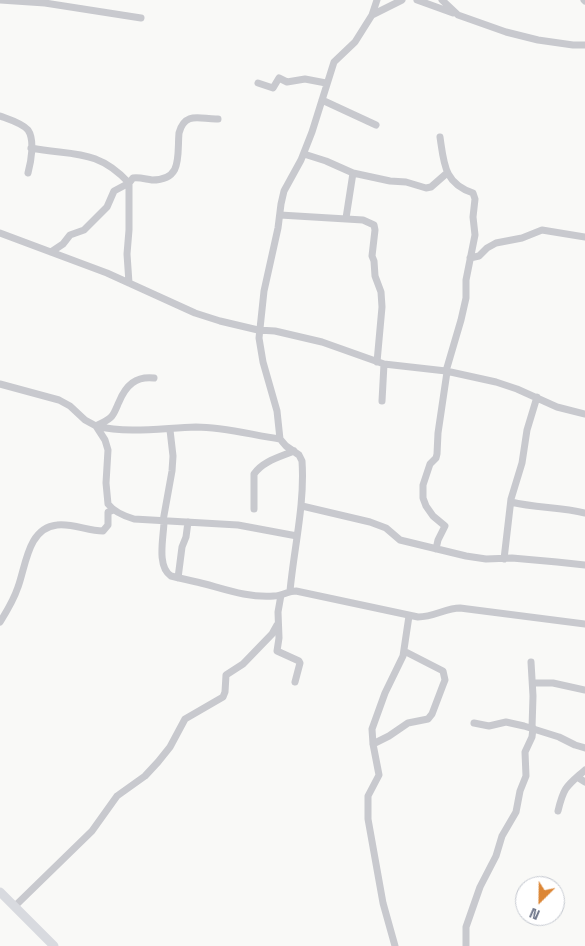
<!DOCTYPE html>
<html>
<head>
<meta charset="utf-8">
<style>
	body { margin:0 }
	#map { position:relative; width:585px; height:946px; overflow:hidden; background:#f9f9f7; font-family:"Space Grotesk",sans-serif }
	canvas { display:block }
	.north { position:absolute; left:515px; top:876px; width:50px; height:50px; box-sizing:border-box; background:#fff; border:1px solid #c3c7cf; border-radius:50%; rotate:203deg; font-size:14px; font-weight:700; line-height:20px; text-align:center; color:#6a7287 }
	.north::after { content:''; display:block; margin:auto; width:18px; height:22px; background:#dc8635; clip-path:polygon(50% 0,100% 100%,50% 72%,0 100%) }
</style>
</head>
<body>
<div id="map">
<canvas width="585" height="946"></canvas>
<div class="north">N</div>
</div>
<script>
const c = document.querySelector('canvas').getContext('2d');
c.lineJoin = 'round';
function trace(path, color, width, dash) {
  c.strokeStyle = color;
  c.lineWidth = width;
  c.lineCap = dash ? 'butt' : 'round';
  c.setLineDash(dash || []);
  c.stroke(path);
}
trace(new Path2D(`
	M0,0l45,3 96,15
	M417,0l36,13
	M442,0l16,15 48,17 32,8 35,5h12
	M584,0l1,1
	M372,15l5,-15
	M258,83l15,5 6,-10 8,4 18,-3 21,4
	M322,100l54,25
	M0,116c8,3 22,7 28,14 7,10 3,32 0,43
	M440,137c4,27 4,46 33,56l2,6 -2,18 2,18 -9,45v18l-5,22 -15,51
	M31,148c41,8 66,0 98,35v47l-2,24 2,29
	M304,154l22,7 27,12 -7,45
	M353,173l37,8 16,1 20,6 5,-1 16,-14
	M280,215l83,5 11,5 1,5 -3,26 2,5 1,15 6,16 1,15 -5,55
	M0,233l107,40 88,40 25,8 38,9 17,1 47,11 62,22 62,7 50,11 21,7 40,18 28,7
	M51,252l12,-8 7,-9 14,-5 23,-23 7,-16 15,-8 4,-5c6,-1 12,1 19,2 31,0 25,-24 27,-47 6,-23 23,-13 39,-14
	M470,258l9,-2 8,-8 9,-5 26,-5 20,-8 43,7
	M154,378c-18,-2 -28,7 -35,24 -2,4 -4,10 -7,14 -4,5 -11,7 -16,10 33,8 66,2 100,1 28,0 56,8 84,12
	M0,384l59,16 11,6 15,14 11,6 9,14 3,10 -2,33 2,21c6,8 16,12 26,15l104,6 59,11
	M382,401l2,-37
	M511,502c24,6 49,5 74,11
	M302,506l68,16 16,6 14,12 66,16 20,3 26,-1 45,4 28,3
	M254,509v-35c9,-13 26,-17 40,-23
	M163,521l9,-50 1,-15 -3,-26
	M164,521c0,15 -8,45 7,55 11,3 23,5 34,8 22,6 45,14 69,12 8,0 14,-5 22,-5l122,26c16,0 28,-9 42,-9l125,16
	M436,549l2,-9 7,-14 -12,-10 -7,-10 -3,-8v-13l7,-21 6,-6 1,-4 1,-21 9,-61
	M504,559l7,-60 11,-36 5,-33 10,-33
	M178,578l4,-31 4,-10 2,-15
	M290,591c4,-43 15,-87 12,-130l-3,-6 -13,-9 -6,-7 -3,-28 -14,-49 -4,-24 5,-47 14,-63 3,-24 3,-13 17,-31 11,-28 22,-70 21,-20 17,-27 30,-15
	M281,595l-3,17 1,26 -2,13 22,10 1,2 -5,19
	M0,622c7,-11 14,-23 18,-35 8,-22 10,-59 39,-62 15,-2 31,6 46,6l5,-6v-13l6,-2
	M531,662l2,34 -1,32
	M533,683h20l32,7
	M474,723l15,3 17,-4 18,4 35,11 16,8 10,3
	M373,744l16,-8 19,-13 20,-4 4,-5 11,-29 2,-5 -2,-9 -39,-20
	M577,777l8,5
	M558,811c6,-25 9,-25 27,-41
	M15,906l77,-75 25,-35 28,-20 13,-14 12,-15 15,-28 38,-22 2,-5 1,-17 17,-11 29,-30 5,-9
	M395,946l-12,-43 -15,-84v-23l11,-21 -6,-31 -1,-15 13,-36 18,-37 6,-40
	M466,946v-19l14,-40 16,-31 6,-20 14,-24 4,-21 6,-15 -1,-24 7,-15 1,-9`), '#c8c9ce', 7);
trace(new Path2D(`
	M0,892l54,54`), '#d8dadf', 9);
</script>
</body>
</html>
